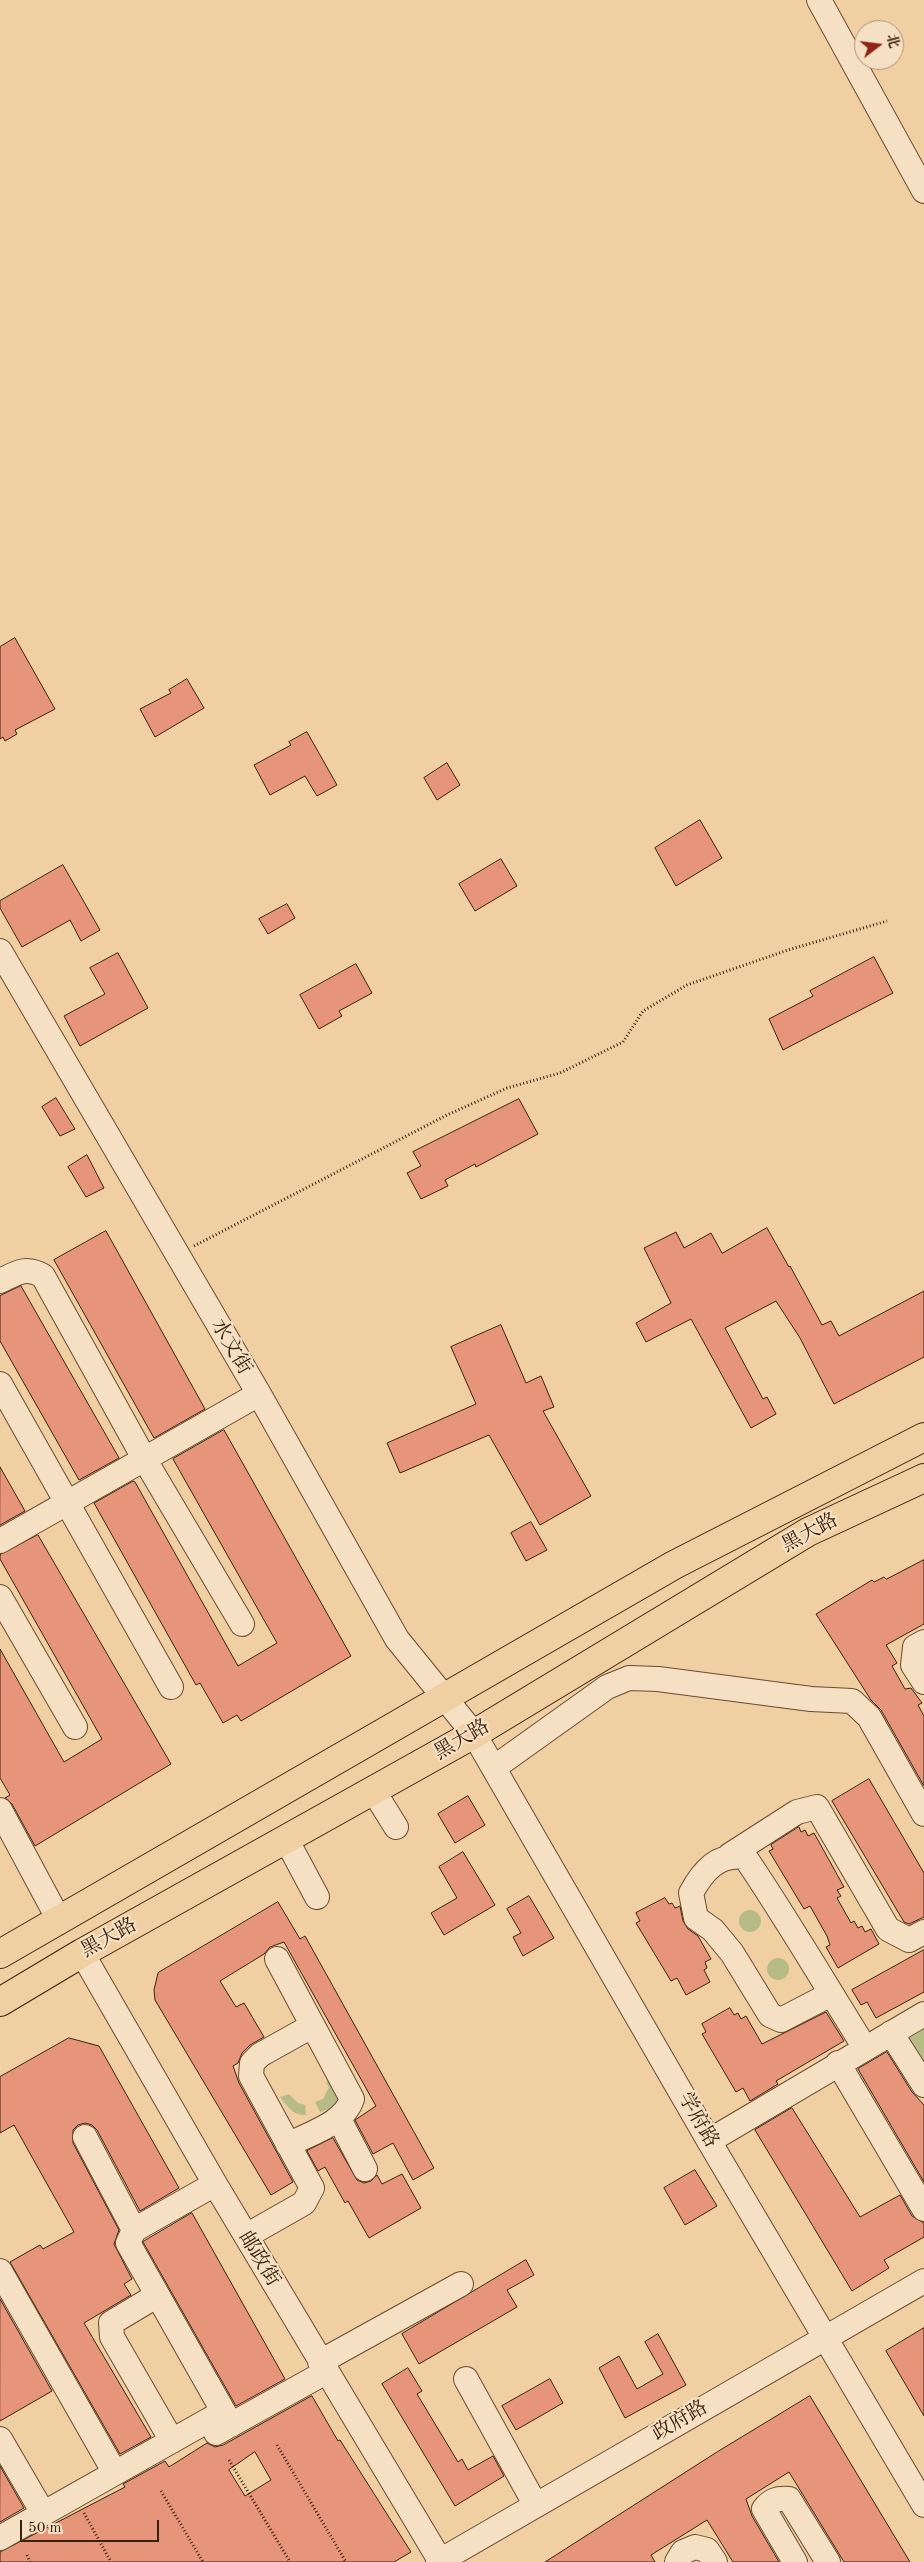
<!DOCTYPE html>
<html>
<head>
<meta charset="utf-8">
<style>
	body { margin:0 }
	#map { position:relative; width:924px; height:2562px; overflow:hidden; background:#f0cfa2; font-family:"Old Standard TT","Noto Serif SC",serif }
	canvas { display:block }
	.north { position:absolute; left:854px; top:20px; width:50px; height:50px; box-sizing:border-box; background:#f5e0c3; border:1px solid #ab9479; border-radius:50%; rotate:75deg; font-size:14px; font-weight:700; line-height:20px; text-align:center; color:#3b210b }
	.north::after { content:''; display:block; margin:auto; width:18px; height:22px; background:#8f2418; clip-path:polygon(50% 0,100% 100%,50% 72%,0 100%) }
	.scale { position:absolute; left:20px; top:2520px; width:139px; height:22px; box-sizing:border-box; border:2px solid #3b210b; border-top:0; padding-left:6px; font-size:15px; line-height:18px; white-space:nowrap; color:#3b210b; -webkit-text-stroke:4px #f5e0c3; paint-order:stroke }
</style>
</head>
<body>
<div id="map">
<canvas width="924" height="2562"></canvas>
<div class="north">北</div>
<div class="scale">50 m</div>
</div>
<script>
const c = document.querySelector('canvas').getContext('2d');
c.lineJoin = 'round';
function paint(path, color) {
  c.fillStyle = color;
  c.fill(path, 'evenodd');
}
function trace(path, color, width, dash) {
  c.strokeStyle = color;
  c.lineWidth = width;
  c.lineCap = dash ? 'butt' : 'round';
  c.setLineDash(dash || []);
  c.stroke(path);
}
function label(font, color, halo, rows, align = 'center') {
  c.font = font + ' "Old Standard TT","Noto Serif SC",serif';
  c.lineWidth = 4.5;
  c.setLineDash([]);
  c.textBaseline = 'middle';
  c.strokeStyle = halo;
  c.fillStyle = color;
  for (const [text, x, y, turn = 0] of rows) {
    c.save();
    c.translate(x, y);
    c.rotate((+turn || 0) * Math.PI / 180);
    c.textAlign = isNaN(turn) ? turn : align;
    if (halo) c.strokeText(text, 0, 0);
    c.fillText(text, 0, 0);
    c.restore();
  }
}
paint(new Path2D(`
	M739 1921a11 11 0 1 1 22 0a11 11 0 1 1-22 0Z
	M767 1969a11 11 0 1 1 22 0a11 11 0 1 1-22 0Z
	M924,2029v40l-20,-28z
	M335,2076l4,25 -5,6 -14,5 -5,-10 8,-3 6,-12 -3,-5z
	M289,2094l9,9 7,2 1,10c-13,1 -18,-8 -26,-18z`), '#b7bb86');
const building = new Path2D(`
	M15,638l40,71 -40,21 2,4 -12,7 -2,-4 -3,2v-92z
	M187,679l17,29 -49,29 -15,-28 31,-16 -2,-3z
	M307,732l30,53 -20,11 -12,-20 -35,19 -16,-30 37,-20 -2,-3z
	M447,763l13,22 -23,15 -13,-22z
	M700,820l22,38 -46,28 -21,-38z
	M501,859l16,27 -42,25 -16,-27z
	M63,865l37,65 -19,11 -11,-21 -48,27 -22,-39v-7z
	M287,904l8,14 -27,16 -9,-15z
	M118,953l30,55 -68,38 -16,-30 41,-22 -15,-26z
	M874,957l19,36 -110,57 -14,-31 44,-23 -3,-5z
	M356,964l16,29 -33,18 3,5 -23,13 -19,-34z
	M56,1098l19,31 -15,7 -18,-29z
	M519,1099l19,35 -62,33 -1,-3 -30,16 3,6 -27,13 -14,-26 14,-7 -8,-14z
	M87,1155l17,33 -18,9 -18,-30z
	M767,1228l22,39 1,-1 32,59 9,-4 8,15 85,-45v66l-90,47 -34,-66 -24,-37 -51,27 38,71 4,-2 9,17 -25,14 -60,-109 -45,23 -10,-19 35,-20 -27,-55 32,-16 8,16 27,-15 11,20z
	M106,1231l99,178 -51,29 -100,-178z
	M21,1286l98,172 -40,22 -79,-139v-45z
	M501,1325l25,58 15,-7 13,31 -11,4 48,85 -51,29 -51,-90 -89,38 -13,-30 89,-39 -25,-57z
	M224,1430l127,226 -110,65 -4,-6 -14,8 -23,-40 -4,2 -102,-182 39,-22 2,1 103,184 39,-23 -104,-184z
	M0,1467l25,44 -25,14z
	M531,1522l16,28 -21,11 -15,-28z
	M38,1535l133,229 -136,82 -23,-42 -7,-6 5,-3 -10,-17v-129l64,113 38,-23 -102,-180v-4z
	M924,1560v64l-38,21 11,18 -5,3 13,23 6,-1 11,15 -4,2 6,11v70l-43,-76 -10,-10 -55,-86 56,-34 2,2 10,-5 2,2z
	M869,1779l55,94v44l-15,7 -5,-2 -72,-121z
	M468,1796l17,29 -30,18 -17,-29z
	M799,1827l2,5 4,-2 3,6 6,-3 30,54 -7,3 4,6 -4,2 14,25 3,-2 4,7 4,-2 3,6 6,-3 8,15 -41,24 -12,-21 4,-2 -3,-9 -17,-30 -6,3 -35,-58 4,-2 -2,-4z
	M463,1852l32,53 -51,30 -13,-22 26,-15 -18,-31z
	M529,1896l25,42 -31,18 -10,-19 8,-4 -14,-24z
	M665,1898l4,6 3,-1 3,5 5,-2 3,15 5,8 10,7 13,23 -6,3 2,6 -3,2 6,12 -24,13 -9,-17 -6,3 -35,-58 4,-2 -4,-8z
	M278,1902l22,37 5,-3 129,232 -21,12 -20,-37 -20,11 -18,-34 21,-14 -92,-164 -14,5 -6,7 -44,27 16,26 8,-4 20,34 -14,8 -8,8 -4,10 -5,3 6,17 54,99 -22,13 -116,-195 -1,-10 4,-17z
	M924,1950v42l-48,26 -9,-16 -6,3 -9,-15z
	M730,2008l4,7 4,-2 3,6 5,-3 16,28 64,-32 18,29 -68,40 2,3 -28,17 -7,-13 -7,4 -34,-58 4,-2 -4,-8z
	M69,2038l30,8 80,142 -39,23 -43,-81 -5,-5 -7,-2 -7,2 -5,5v13l46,87 -5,14 18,35 -8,5 7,11 -47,28 67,114 -31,17 -110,-192 30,-17 3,4 31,-17 -60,-107 -14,8v-56z
	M887,2052l25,40 12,13v77l-66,-113z
	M792,2108l68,109 40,-22 12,21 12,7v14l-40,23 5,8 -37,23 -97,-161z
	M333,2138l24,42 7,3 7,-2 6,-6 5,9 20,-10 19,34 -52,30 -21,-37 -3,2 -20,-36 -7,4 -11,-20z
	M695,2170l22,36 -32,19 -21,-37z
	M192,2213l93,166 -49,27 -93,-164z
	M526,2260l8,15 -27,15 10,17 -98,57 -17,-30z
	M0,2299l52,92 -52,30z
	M924,2328v88l-38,-65z
	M658,2334l28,51 -61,33 -26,-50 20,-12 18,33 26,-15 -18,-32z
	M408,2368l14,23 -5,3 41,68 4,-3 6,11 25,-14 11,20 -49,30 -73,-122z
	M550,2379l13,24 -47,27 -14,-24z
	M312,2396l26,45 2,-1 71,112 -17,10h-394v-10l125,-65 -2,-3 42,-23 4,6 38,-24 8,4 8,-2zM255,2452l16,28 -26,16 -16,-26z
	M810,2396l100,166h-66l-55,-90 -43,27 6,17 27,46h-46l-26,-42 -56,35 4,7h-110l172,-110z
	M0,2466l24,42 -24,14z`);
paint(building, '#e6957b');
trace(building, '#3b210b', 1);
const minor = new Path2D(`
	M819,0l105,191
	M0,951l259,443 138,245 77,95 235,407 215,364
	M0,1281c17,-8 25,-15 43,-5l102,184 97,164
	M0,1384l171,303
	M0,1541l259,-147
	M0,1597l75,130
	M924,1642l-9,5 -2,18 11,17
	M495,1767l112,-80 22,-9 29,1 153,20 41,2 17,16 55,97
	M373,1790l23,37
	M0,1810l59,110
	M286,1839l31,58
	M730,1855l67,-43 20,-5 71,122 21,11 15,-8
	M82,1953l133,231 226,378
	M277,1959l75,140c-8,25 -42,34 -64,46
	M831,1994l-50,26 -11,-5 -38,-62 -19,-23 -17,-12 -5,-25c12,-22 27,-40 54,-36 42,62 80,127 120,191
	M891,2033l33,52
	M838,2063l86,146
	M339,2119l26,50
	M85,2137l49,93
	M709,2141l215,-127
	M215,2184l-81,46 -6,13 103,182
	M246,2236l58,-33 8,-15 -61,-112 1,-13 8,-8 52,-29
	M0,2271l115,202
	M156,2296l-45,27 1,14 60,104
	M320,2362l141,-78
	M466,2379l69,125
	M216,2433l110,-61
	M0,2439l43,74
	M0,2538l223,-126
	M438,2562l486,-281
	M677,2562l6,-10 12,-5 12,3 8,12
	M795,2562l-31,-53c7,-9 13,-11 25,-10l39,63`);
const highway = new Path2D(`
	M0,1954l674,-389 250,-128
	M0,2002l82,-49 392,-219 334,-202 116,-54`);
trace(minor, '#684c31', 26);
trace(highway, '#3b210b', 30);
trace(new Path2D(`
	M194,1246l253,-131 60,-27 53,-15 63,-31 20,-31 44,-26 101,-35 99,-29
	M277,2445l69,117
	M229,2460l61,102
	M161,2491l42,71
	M84,2513l27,49
	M27,2555l3,7`), '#3b210b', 3, [1, 2.5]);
trace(minor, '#f5e0c3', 24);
trace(highway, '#f0cfa2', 28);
label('20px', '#3b210b', '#f5e0c3', [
	["水文街",231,1347,60],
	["黑大路",810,1533,-28],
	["黑大路",462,1740,-30],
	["黑大路",109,1938,-29],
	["学府路",698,2120,60],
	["邮政街",259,2259,59],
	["政府路",680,2421,-30]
]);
</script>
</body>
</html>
